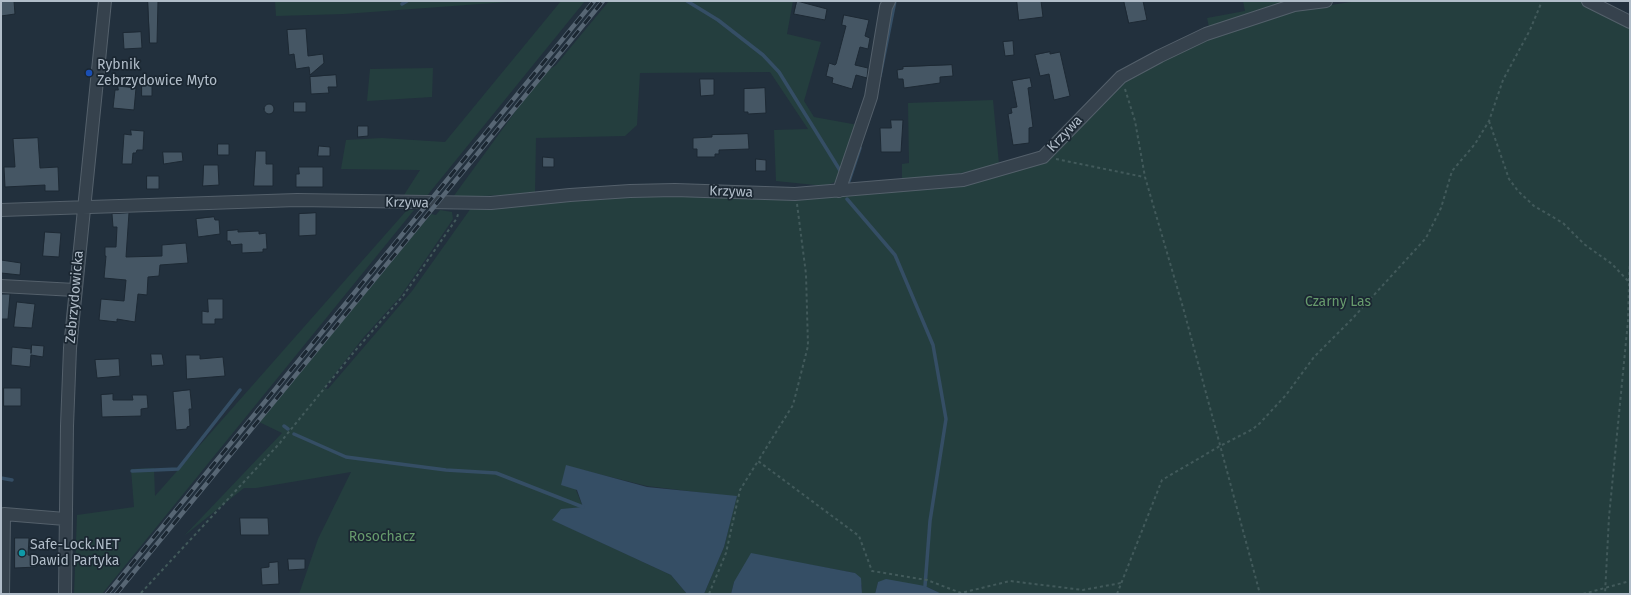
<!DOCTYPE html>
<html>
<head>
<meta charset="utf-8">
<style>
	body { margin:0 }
	#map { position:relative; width:1631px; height:595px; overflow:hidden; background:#22303d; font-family:"Fira Sans",sans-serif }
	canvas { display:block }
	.frame { position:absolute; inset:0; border:2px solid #b1bdc9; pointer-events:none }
</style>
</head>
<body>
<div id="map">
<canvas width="1631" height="595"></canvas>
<div class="frame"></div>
</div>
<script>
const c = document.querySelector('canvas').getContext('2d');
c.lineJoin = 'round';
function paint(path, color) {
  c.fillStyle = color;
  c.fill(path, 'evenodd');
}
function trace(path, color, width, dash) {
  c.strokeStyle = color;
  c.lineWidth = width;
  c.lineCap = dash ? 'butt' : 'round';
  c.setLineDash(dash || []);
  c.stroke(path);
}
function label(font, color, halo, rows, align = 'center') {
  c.font = font + ' "Fira Sans",sans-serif';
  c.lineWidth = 3.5;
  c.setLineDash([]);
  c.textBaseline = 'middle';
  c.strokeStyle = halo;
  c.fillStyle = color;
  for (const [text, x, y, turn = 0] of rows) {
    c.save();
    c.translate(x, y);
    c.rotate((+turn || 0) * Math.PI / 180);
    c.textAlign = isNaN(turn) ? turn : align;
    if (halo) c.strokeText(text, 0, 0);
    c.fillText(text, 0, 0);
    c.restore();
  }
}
paint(new Path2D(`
	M275,1h246l-177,13 -68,2z
	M561,1h24l-159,196 -22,-2 16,-25 -79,-1 5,-29 36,-2 63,4z
	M609,1h184l-6,33 34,8 -17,59 10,16 44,8 -23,57 -10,4 -49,-5 -2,-51 34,-1 -38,-57 -130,1 -3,52 -12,11 -89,2 -1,56 -82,3 89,-122 14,-10z
	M1243,1h62l-95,30 -3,-13 38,-7z
	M1358,1h219l12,3 41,24v566h-688l-17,-8 -47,-4 -3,12h-13v-8l-7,-13 -49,-9 -72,18 -3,12h-27l20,-47 12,-50 -89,-11 -81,-20 17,41 -30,13 118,55 16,19h-388l19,-55 33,-67 -95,16h-12l-60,48 98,-103 -23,-11 172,-208 5,1 4,-5 12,2 1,7 -53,78 -37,41 -39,50 4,1 84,-98 59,-83 205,-14 138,5 82,-10 149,-30 81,-82 75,-36 95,-31z
	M433,68l-1,29 -65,4 3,-32z
	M993,100l6,64c-32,9 -64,15 -97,14v-14l7,-1 -1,-60z
	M407,210h7l-312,384h-28l3,-79 57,-8 -3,-38 23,-1 1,28z`), '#243e3e');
paint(new Path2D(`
	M566,465l81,22 90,9 -13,51 -20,47h-17l-16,-19 -119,-55 9,-11 22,-2 -6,-17 -16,-5z
	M751,553l104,20 6,5 1,16h-131l3,-12z
	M886,579l39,7 17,8h-67l3,-12z`), '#354e65');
trace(new Path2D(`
	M687,1l31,19 45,35 16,17 62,100
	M402,4l5,-3
	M880,76l15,-75
	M849,181l11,-33
	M847,199l48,56 38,90 13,74 -16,102 -5,65
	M284,426l4,3
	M294,434l52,23 100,13 50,3 87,34
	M132,471l46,-2 62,-79
	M1,478l11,2`), '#354e65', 3.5);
const building = new Path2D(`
	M1,1h13l1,13 -14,2z
	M148,1h10l-1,42h-7z
	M797,1l30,8 -2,11 -31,-6z
	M1017,1h24l2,16 -24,3z
	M1124,1h19l4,19 -18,3z
	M844,15l25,5 -4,16 5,2 -2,11 -8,-2 -5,18 13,3 -1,10 -11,-3 -4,14 -20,-6 1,-5 -7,-2 3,-13 6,2 1,-1 10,-38 -4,-1z
	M306,29l2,27 15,-2 1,9 -14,12 -1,-8 -13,2 -2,-15 -5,1 -2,-25z
	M141,32l1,16 -18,1 -1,-16z
	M1013,41l1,14 -9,1 -2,-14z
	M1050,52v2l10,-2 10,44 -16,4 -5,-26 -9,2 -5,-21z
	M952,65l1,11 -13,1v6l-36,5 -1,-9h-5l-1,-9 6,-1v-2z
	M336,75l1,12h-9l1,6 -18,1 -1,-17z
	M1030,78l2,9 -4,1 5,39 -4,1v15l-16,2 -5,-31 4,-1 -1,-5 6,-1 -5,-26z
	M700,79h14v16l-13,1z
	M142,84h10v12h-10z
	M118,86l18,2 -2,22 -21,-2 2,-18h3z
	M765,88l1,25 -18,1v-2h-4v-23z
	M294,102h12v10h-12z
	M264 109a5 5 0 1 1 10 0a5 5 0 1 1-10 0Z
	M891,120h12l-2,32h-20l-1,-24h11z
	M358,126h10v10l-10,1z
	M131,130l13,1 -1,19h-6l-1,3h-3l-1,11h-10l2,-30 7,1z
	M748,134l1,15 -30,1v4h-4v3h-18v-8h-4v-11l19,-1v-2z
	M38,138l2,30 18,-1 1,24h-14v-6l-40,2 -1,-20h11l-2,-28z
	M218,144h11v11h-11z
	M319,146l11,1v9h-12z
	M256,151h10v13h7v22h-19z
	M163,152h19l1,9 -19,3z
	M543,157l11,1v9h-11z
	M756,159l10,1v11h-10z
	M204,165h14l1,20 -16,1z
	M299,167h24v20h-27v-13h3z
	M147,176h12v13h-12z
	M129,213l-3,44 36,-1v-11l24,-2 2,20 -28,2 -1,11 -11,1 -1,18 -9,-1 -3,28 -18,-3v3l-18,-2 2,-21 23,2 2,-21 -22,-2 2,-22h-1v-9h11l1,-20h-4l-1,-13z
	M316,213v22l-17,1v-22z
	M214,217l1,3h4l1,14 -22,3 -2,-18z
	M238,230v2l21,-1v3l7,-1 1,16h-4v3l-21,1v-9l-11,1 -1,-4h-3v-10z
	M45,232l16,1 -2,24 -16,-1z
	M1,260l20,3 -1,12 -19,-2z
	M1,294h9l-2,25h-7z
	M208,299h15v20h-8v5h-13v-13l6,1z
	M17,302l18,2 -3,24 -18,-1z
	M32,345l12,1 -1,11 -12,-2 -1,12 -19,-2 1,-18 19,2v4z
	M151,354h11l2,11 -12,1z
	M186,355h14v4l23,-2 2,19 -38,3z
	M119,359l1,17 -23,2 -2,-18z
	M4,388h17v18h-17z
	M190,390l2,19h-3l1,17 -3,1v2l-11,1 -3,-38z
	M113,394v6h20l-1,-5h15l1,13 -7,1v7l-39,1 -1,-22z
	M240,518h28l1,17h-28z
	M15,538h14l-1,17 9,1 3,3v5l-4,3 -21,1z
	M288,559h17v10l-16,1z
	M278,562l1,22 -17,1 -1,-17 8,-1v-4z`);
paint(building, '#455664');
trace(building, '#1d2934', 1);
const minor = new Path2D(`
	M1588,1l42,21
	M839,191l32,-94 15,-90 3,-6
	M1,210l296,-10 194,3 79,-8 60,-4 45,-1 120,4 168,-14 80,-23 78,-80 39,-21 46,-22 88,-29 32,-4
	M1,286l74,4
	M3,594l1,-80 61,5
	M65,594l2,-168 3,-78 35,-347`);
trace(minor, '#54606b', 14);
trace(new Path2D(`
	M1125,89l10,32 10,56 39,134 76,283
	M1489,121l20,58 9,12 16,15 29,17 21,21 28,20 17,18 -1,39 -19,196 -4,77
	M1056,159l88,18
	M797,204l9,70 2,72 -15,59 -35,56 101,75 13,35 55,9 34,13 49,-12 73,9 38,-7
	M1629,281l1,-20
	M141,593l138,-149 75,-92 49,-56 54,-78 1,-4
	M709,594l17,-41 14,-63 18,-29
	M1117,594l45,-114 58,-34 33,-17 7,-6 26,-28 28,-38 38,-38 74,-81 15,-30 11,-37 23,-27 14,-23 14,-41 27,-50 12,-29
	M1583,594l47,-13`), '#425a5b', 2, [3, 3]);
trace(minor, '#36424d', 12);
const rail = new Path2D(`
	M107,594l487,-593
	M116,594l487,-593`);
trace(rail, '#576674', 4.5);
trace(rail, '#1b2732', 3, [9]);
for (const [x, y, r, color] of [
	[89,73,4,"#1a4fb4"],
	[22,553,4,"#0f9aa8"]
]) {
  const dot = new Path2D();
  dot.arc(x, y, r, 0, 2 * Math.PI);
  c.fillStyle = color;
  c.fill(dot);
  trace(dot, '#1b2732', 1.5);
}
label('14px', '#b1bdc9', '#1b2732', [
	["Rybnik",97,65],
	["Zebrzydowice Myto",97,81],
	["Safe-Lock.NET",30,545],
	["Dawid Partyka",30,561]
], 'left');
label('14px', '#b1bdc9', '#1b2732', [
	["Krzywa",1065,134,-47],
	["Krzywa",731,192,2],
	["Krzywa",407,203,1],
	["Zebrzydowicka",75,297,-85]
]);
label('14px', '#679b6d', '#1b2732', [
	["Czarny Las",1338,302],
	["Rosochacz",382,537]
]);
</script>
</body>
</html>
